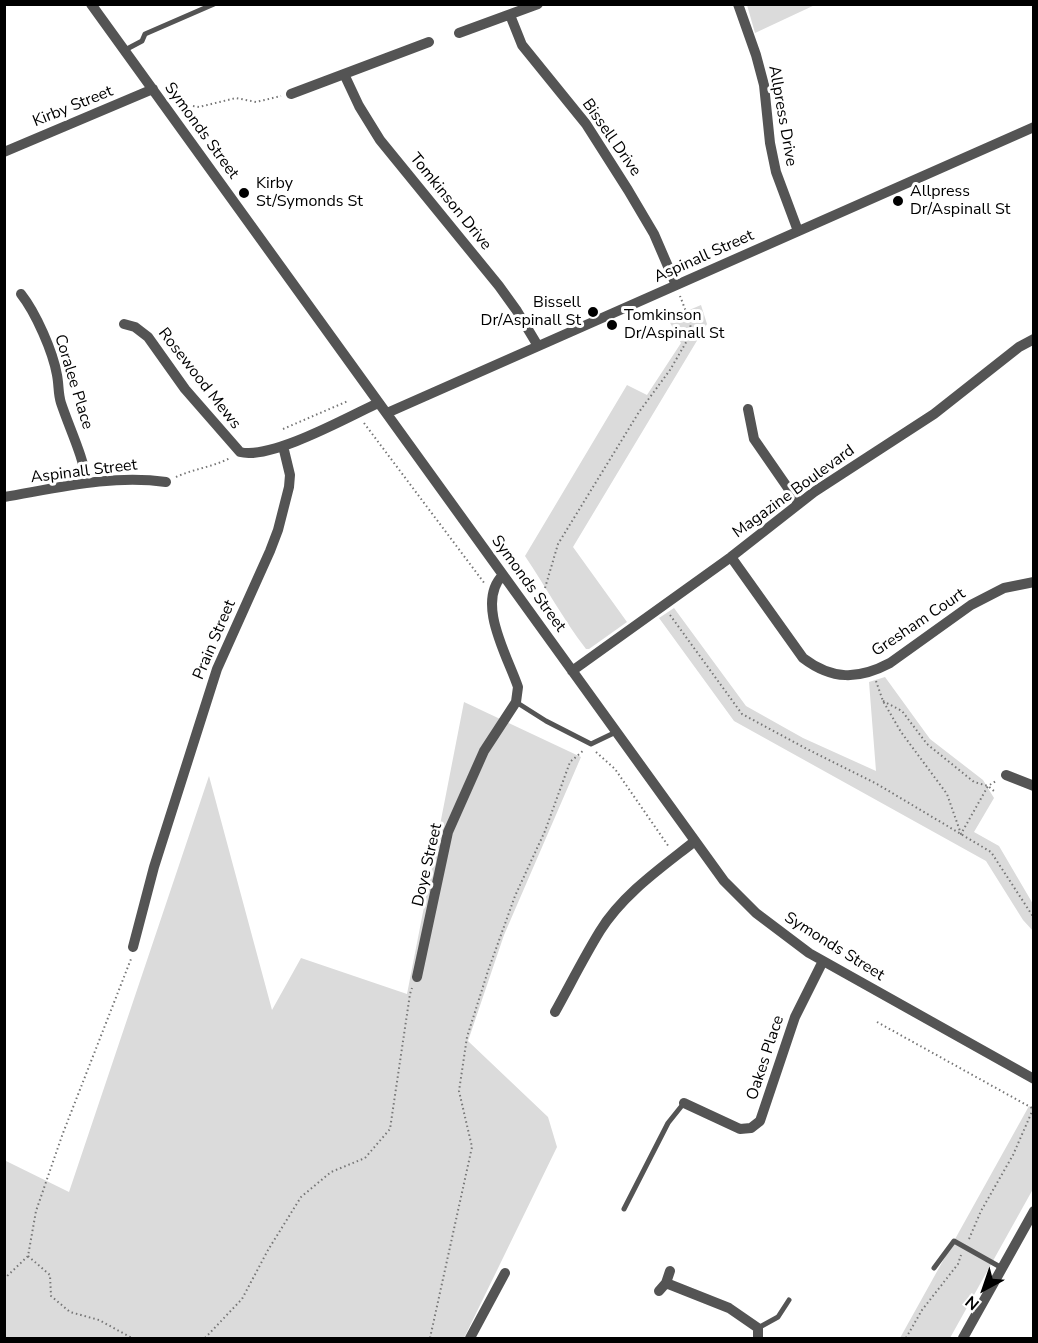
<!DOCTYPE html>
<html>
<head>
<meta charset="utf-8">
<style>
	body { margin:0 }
	#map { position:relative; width:1038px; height:1343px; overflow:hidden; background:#fff; font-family:"Nunito Sans",sans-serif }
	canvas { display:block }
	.frame { position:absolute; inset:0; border:6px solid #000; pointer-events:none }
	.north { position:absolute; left:954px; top:1259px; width:60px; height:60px; -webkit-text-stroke:4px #fff; paint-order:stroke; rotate:220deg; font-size:16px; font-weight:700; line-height:24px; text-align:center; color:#000 }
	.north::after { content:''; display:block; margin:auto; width:21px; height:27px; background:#000; clip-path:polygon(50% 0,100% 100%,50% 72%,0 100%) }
</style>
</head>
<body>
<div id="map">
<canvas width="1038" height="1343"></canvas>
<div class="frame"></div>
<div class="north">N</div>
</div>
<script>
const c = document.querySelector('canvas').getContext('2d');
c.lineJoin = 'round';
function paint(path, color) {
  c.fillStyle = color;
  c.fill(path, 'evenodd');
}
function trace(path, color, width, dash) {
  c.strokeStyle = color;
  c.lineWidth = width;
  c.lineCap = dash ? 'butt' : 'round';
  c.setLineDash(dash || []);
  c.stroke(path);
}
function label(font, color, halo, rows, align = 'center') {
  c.font = font + ' "Nunito Sans",sans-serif';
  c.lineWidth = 6;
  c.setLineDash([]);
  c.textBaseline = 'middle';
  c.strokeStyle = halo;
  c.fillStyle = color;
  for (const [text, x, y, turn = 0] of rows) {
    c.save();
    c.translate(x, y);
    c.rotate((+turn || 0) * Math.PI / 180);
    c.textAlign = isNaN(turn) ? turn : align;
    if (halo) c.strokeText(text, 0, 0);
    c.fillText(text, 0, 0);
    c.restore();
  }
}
paint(new Path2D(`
	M817,4l-62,29 -8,-28v-1z
	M701,305l6,19 -134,223 54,75 -38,27h-3c-23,-30 -40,-62 -61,-93l102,-171 20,10 34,-52 -13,-24z
	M674,608l72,98 57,32 73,33 -7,-89 16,-5 45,62 53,41 11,18 -20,34 25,14 34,58v27l-10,-11 -37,-59 -252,-140 -75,-103z
	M464,702l117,55 -77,178 -36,106 80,76 9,30 -93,191h-459l-1,-178 65,32 140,-416 63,234 29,-52 106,36z
	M1029,1106l4,3v80l-83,149h-50z`), '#dbdbdb');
trace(new Path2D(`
	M193,106l6,1 37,-9 20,4 25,-6
	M364,423l121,161
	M283,429l65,-28
	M176,477c17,-8 37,-10 54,-19
	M545,588l13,-44 81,-132 31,-42 18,-31 3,-8 -1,-9 -10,-26
	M670,615l72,99 63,34 72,36 114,68 43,66
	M876,681l7,20 18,31 46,62 14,40 27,-48 8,-5
	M883,701l19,10 25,33 47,38 14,4 6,5
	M596,752l19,17 54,78
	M877,1022l155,86
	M969,1239l12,-28 32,-56 21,-48
	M28,1256l22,19 1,21 19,16 29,8 33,18
	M4,1279l24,-23 8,-45 27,-78 68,-174
	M205,1338l37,-39 26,-49 33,-53 30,-25 34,-14 25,-29 20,-135 2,-6
	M430,1338l42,-191 -13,-56 8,-54 21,-66 27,-75 30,-65 25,-69 14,-12
	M906,1338l16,-28 36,-46 3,-9`), '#767676', 2, [1.5, 3]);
trace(new Path2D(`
	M125,50l17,-9 3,-7 69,-30
	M516,702l30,19 45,23 25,-12
	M624,1209l44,-86 16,-20
	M934,1268l20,-27 48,27
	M758,1328l20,-11 11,-17`), '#545454', 5);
trace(new Path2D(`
	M91,4l633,877 32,32 53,40 225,126
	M738,4l18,51 8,30 6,58 6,29 22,59
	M510,15l12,30 64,79 42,66 26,44 22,51
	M459,33l79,-29
	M344,74l15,32 21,34 119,146 18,25 21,35
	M291,94l138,-52
	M4,152l149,-63
	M21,294c15,19 32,58 36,81 2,10 1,19 4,28 9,27 22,52 26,80
	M124,324l11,3 13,10 37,52 55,63c31,8 108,-35 138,-49
	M748,409l6,30 45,65
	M387,413l647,-286
	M4,497c53,-9 109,-23 162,-15
	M731,557l72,101c29,22 55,22 87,5l81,-58 33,-17 30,-6
	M572,671l159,-114 83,-65 120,-78 85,-67 15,-8
	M1006,775l28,11
	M133,947l21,-80 63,-198 53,-118 8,-21 11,-43 1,-12 -7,-29
	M417,977l31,-145 36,-81 32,-49 2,-15c-10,-30 -43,-85 -15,-112
	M555,1012c15,-27 29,-55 45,-81 23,-37 61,-63 95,-90
	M684,1103l56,26 11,-1 9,-7 35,-104 28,-56
	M666,1283l63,25 29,20v10
	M659,1291l7,-8 4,-12
	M470,1338l35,-65
	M963,1338l71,-127`), '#545454', 10);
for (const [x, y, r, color] of [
	[244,193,6,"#000"],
	[898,201,6,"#000"],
	[593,312,6,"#000"],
	[612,325,6,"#000"]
]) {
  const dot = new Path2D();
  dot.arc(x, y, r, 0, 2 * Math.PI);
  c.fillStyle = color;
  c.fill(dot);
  trace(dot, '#fff', 2);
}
label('16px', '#000', '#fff', [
	["Kirby Street",73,107,-22],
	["Allpress Drive",782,116,80],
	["Symonds Street",201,131,54],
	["Bissell Drive",611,138,55],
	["Tomkinson Drive",450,202,51],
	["Aspinall Street",704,257,-24],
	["Rosewood Mews",199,379,52],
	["Coralee Place",73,382,73],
	["Aspinall Street",84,472,-7],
	["Magazine Boulevard",794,492,-36],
	["Symonds Street",528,584,54],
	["Gresham Court",919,623,-34],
	["Prain Street",215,640,-67],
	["Doye Street",428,865,-77],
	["Symonds Street",834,947,32],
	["Oakes Place",766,1058,-72]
]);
label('16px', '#000', '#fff', [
	["Kirby",256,184],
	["St/Symonds St",256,202],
	["Allpress",910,192],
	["Dr/Aspinall St",910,210],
	["Bissell",581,303,"right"],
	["Dr/Aspinall St",581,321,"right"],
	["Tomkinson",624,316],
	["Dr/Aspinall St",624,334]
], 'left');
</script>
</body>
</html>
